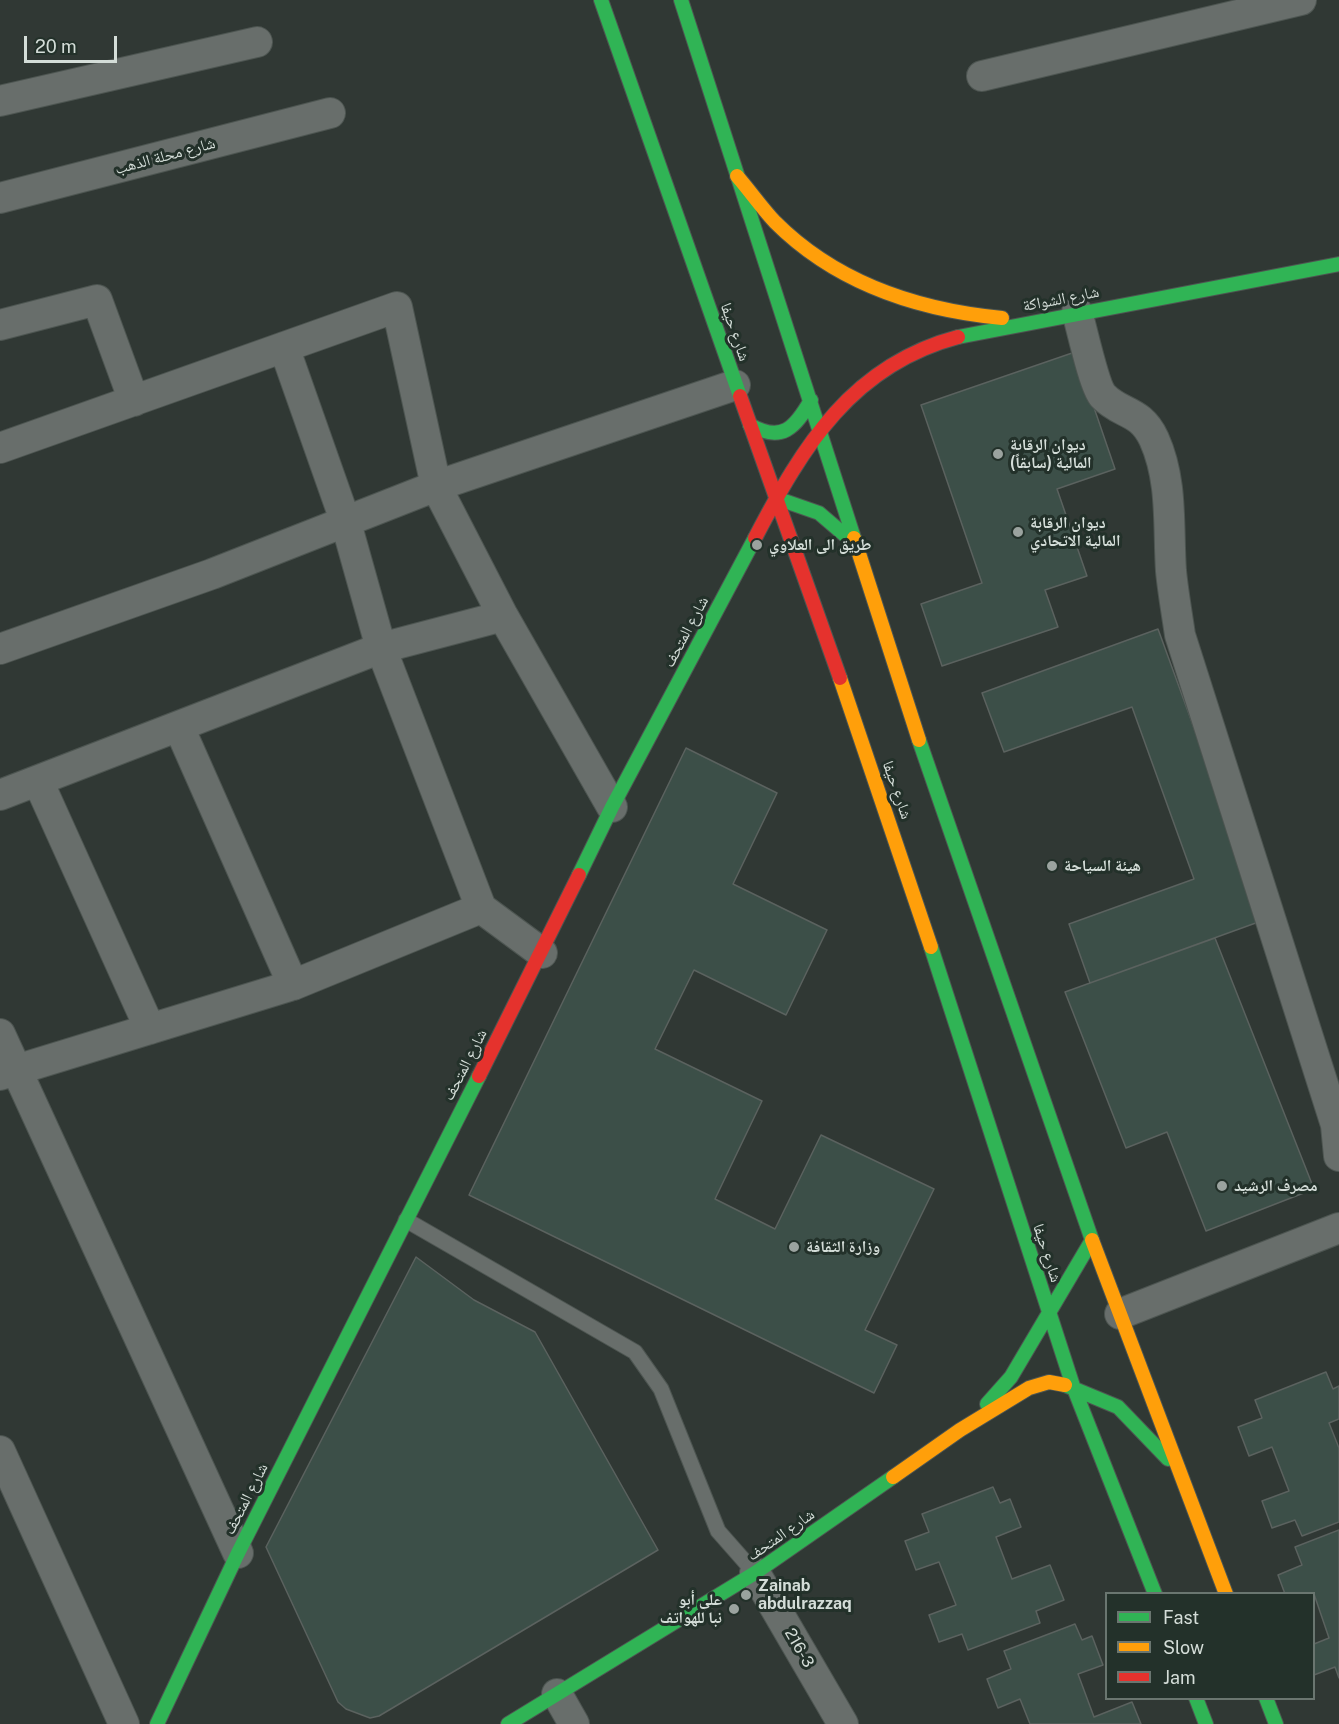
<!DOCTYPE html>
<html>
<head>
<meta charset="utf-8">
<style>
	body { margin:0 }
	#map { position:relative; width:1339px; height:1724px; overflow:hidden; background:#303834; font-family:"Public Sans",sans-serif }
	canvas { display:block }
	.legend { position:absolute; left:1105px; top:1592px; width:210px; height:108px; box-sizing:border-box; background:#23312a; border:2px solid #6a7670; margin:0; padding:8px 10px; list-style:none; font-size:18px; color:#d4ddd8 }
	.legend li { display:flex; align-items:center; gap:12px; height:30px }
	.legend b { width:30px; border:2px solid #6a7670 }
	.scale { position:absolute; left:24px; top:36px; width:93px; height:27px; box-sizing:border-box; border:3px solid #d4ddd8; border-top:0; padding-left:8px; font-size:18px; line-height:21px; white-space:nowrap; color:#d4ddd8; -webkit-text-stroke:4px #23312a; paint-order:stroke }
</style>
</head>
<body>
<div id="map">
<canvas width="1339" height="1724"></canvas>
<ul class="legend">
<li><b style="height:8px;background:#30b455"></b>Fast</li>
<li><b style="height:8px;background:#ff9f0a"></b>Slow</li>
<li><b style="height:8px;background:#e5322d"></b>Jam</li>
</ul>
<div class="scale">20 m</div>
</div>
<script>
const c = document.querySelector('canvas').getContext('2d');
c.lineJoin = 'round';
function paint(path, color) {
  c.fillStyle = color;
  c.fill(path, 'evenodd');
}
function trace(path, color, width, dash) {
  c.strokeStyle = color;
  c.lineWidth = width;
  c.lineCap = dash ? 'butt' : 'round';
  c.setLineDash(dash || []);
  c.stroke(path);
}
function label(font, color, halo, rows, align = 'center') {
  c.font = font + ' "Public Sans","Noto Naskh Arabic",sans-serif';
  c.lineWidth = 6;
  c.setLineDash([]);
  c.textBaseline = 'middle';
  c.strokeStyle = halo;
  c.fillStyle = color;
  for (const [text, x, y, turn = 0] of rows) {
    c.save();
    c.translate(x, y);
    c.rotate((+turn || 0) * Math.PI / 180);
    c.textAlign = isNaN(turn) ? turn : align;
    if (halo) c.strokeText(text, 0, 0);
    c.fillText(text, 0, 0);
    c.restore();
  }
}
const building = new Path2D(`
	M1075,352l40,117 -58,20 30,87 -42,14 13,37 -116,39 -21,-62 61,-21 -61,-178z
	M1158,629l106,291 -174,63 -21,-59 125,-45 -62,-172 -128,45 -22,-59z
	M686,748l91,45 -44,91 94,46 -41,85 -92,-45 -39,79 107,52 -47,98 60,30 46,-94 113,54 -69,141 32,15 -23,48 -405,-198z
	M1215,938l99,251 -108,42 -39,-99 -41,16 -61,-156z
	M416,1257l58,43 61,32 123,218 -279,166 -9,2 -24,-9 -8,-7 -72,-155z
	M1326,1372l7,17 6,-3v33l-10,4 10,25v74l-37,14 -7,-16 -23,8 -10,-27 27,-10 -17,-44 -23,9 -11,-29 24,-9 -7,-18z
	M993,1487l7,16 10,-4 11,28 -25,10 16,42 38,-14 14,35 -28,11 4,12 -72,27 -6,-16 -23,8 -10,-27 27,-10 -17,-43 -23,8 -11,-29 24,-9 -7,-18z
	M1339,1530v148l-4,-11 -21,8v-31l15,-6 -15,-44h-29l-7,-19 24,-10 -7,-18z
	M1075,1624l7,16 10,-4 11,29 -25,9 16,43 38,-15 9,22h-111l-10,-25 -22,9 -11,-29 24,-10 -7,-18z`);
paint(building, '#3c4f48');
trace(building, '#5b625f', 1.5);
const lane = new Path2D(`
	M406,1220l229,132 26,37 57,142 37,42`);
const street = new Path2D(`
	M982,76l319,-76
	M0,101l257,-59
	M0,198l330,-85
	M1077,312c5,17 17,74 26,84 18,19 37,13 51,43 19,42 14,88 17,132 2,21 6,43 9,64l156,490 3,31
	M0,325l97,-25 37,101
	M284,347l62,176 35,125 100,260 61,45
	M0,448l397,-141 39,179 67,130 109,191
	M0,649l212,-75 224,-88 299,-101
	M179,727l114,258
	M38,781l112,248
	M0,795l381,-147 122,-32
	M0,1034l238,519
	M0,1075l293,-90 188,-77
	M1120,1314l219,-86
	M0,1451l124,273
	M755,1573l88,151
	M557,1694l17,30`);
const fast = new Path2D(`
	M601,0l139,396
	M681,0l173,538
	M958,337l381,-73
	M750,425c32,18 45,3 61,-25
	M776,498l43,15 35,30
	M919,740l173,500
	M579,875l33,-68 143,-269
	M931,947l142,439 82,208
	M1065,1385l53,22 50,52
	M987,1404l24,-27 81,-137
	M1196,1698l10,26
	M1266,1698l10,26
	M157,1724l81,-171 241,-477
	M508,1724l247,-151 138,-96`);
const slow = new Path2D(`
	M737,176c13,15 24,31 38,46 61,61 143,88 227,96
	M854,538l65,202
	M840,678l91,269
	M1092,1240l134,354
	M893,1477l67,-47 69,-42 20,-6 16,3`);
const jam = new Path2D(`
	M740,396l100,282
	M755,538c48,-92 97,-173 203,-201
	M479,1076l100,-201`);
trace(lane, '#4d5551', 17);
trace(street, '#4d5551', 32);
trace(fast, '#4d5551', 16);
trace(slow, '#4d5551', 16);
trace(jam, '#4d5551', 16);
trace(lane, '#686e6b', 15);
trace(street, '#686e6b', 30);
trace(fast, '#30b455', 14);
trace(slow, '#ff9f0a', 14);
trace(jam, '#e5322d', 14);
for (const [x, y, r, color] of [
	[998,454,6,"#9ba39f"],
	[1018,532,6,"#9ba39f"],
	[757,545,6,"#9ba39f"],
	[1052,866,6,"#9ba39f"],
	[1222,1186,6,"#9ba39f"],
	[794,1247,6,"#9ba39f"],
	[746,1595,6,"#9ba39f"],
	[734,1609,6,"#9ba39f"]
]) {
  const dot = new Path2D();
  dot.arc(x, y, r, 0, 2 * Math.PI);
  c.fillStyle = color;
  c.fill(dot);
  trace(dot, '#23312a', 2);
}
label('16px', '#d4ddd8', '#23312a', [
	["شارع محلة الذهب",165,156,-15],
	["شارع الشواكة",1061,299,-11],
	["شارع حيفا",735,332,71],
	["شارع المتحف",686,632,-62],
	["شارع حيفا",897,790,71],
	["شارع المتحف",465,1065,-63],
	["شارع حيفا",1047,1253,72],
	["شارع المتحف",246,1499,-63],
	["شارع المتحف",781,1535,-35],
	["216-3",799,1648,60]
]);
label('bold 16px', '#d4ddd8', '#23312a', [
	["ديوان الرقابة",1010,445],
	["المالية (سابقاً)",1010,463],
	["ديوان الرقابة",1030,523],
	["المالية الاتحادي",1030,541],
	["طريق الى العلاوي",769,545],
	["هيئة السياحة",1064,866],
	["مصرف الرشيد",1234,1186],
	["وزارة الثقافة",806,1247],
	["Zainab",758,1586],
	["abdulrazzaq",758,1604],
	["علي أبو",722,1600,"right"],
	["نبا للهواتف",722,1618,"right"]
], 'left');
</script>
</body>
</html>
